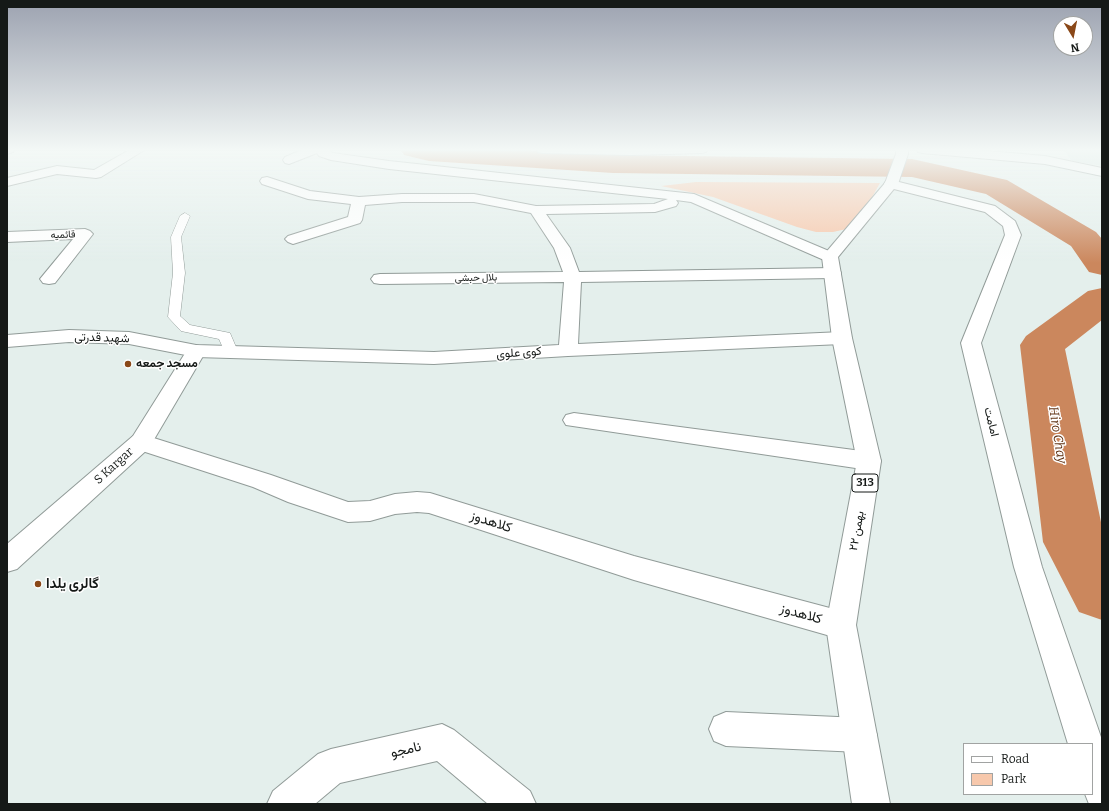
<!DOCTYPE html>
<html>
<head>
<meta charset="utf-8">
<style>
	body { margin:0 }
	#map { position:relative; width:1109px; height:811px; overflow:hidden; background:#e4efec; font-family:Bitter,serif }
	canvas { display:block }
	.frame { position:absolute; inset:0; border:8px solid #151917; pointer-events:none }
	.legend { position:absolute; left:963px; top:743px; width:130px; height:52px; box-sizing:border-box; background:#fff; border:1px solid #a1a3a2; margin:0; padding:5px 7px; list-style:none; font-size:12px; color:#151917 }
	.legend li { display:flex; align-items:center; gap:8px; height:20px }
	.legend b { width:20px; border:1px solid #a1a3a2 }
	.north { position:absolute; left:1053px; top:16px; width:40px; height:40px; box-sizing:border-box; background:#fff; border:1px solid #a1a3a2; border-radius:50%; rotate:170deg; font-size:11px; font-weight:700; line-height:16px; text-align:center; color:#151917 }
	.north::after { content:''; display:block; margin:auto; width:14px; height:18px; background:#8a4818; clip-path:polygon(50% 0,100% 100%,50% 72%,0 100%) }
</style>
</head>
<body>
<div id="map">
<canvas width="1109" height="811"></canvas>
<div class="frame"></div>
<ul class="legend">
<li><b style="height:5px;background:#fff"></b>Road</li>
<li><b style="height:11px;background:#f7c8ac"></b>Park</li>
</ul>
<div class="north">N</div>
</div>
<script>
const c = document.querySelector('canvas').getContext('2d');
c.lineJoin = 'round';
function paint(path, color) {
  c.fillStyle = color;
  c.fill(path, 'evenodd');
}
function trace(path, color, width, dash) {
  c.strokeStyle = color;
  c.lineWidth = width;
  c.lineCap = dash ? 'butt' : 'round';
  c.setLineDash(dash || []);
  c.stroke(path);
}
function label(font, color, halo, rows, align = 'center') {
  c.font = font + ' Bitter,Vazirmatn,serif';
  c.lineWidth = 3;
  c.setLineDash([]);
  c.textBaseline = 'middle';
  c.strokeStyle = halo;
  c.fillStyle = color;
  for (const [text, x, y, turn = 0] of rows) {
    c.save();
    c.translate(x, y);
    c.rotate((+turn || 0) * Math.PI / 180);
    c.textAlign = isNaN(turn) ? turn : align;
    if (halo) c.strokeText(text, 0, 0);
    c.fillText(text, 0, 0);
    c.restore();
  }
}
paint(new Path2D(`
	M1063,149h39v17l-30,-5z`), '#d0e4de');
paint(new Path2D(`
	M696,182l184,1 -19,34 -10,11 -18,4h-17l-19,-5 -84,-30 -52,-11z`), '#f7c8ac');
paint(new Path2D(`
	M400,149h107l106,6 299,4 95,21 89,52 6,7v36l-13,-3 -18,-26 -85,-52 -74,-17 -299,-4 -184,-12 -25,-6z
	M1102,288v32l-37,29 37,178v93l-23,-8 -36,-70 -23,-197 6,-9 62,-45z`), '#cb875d');
const lane = new Path2D(`
	M185,213l5,3 -9,21 4,36 -5,43 10,9 40,8 9,21 -2,3h-10l-8,-18 -38,-8 -13,-14 5,-44 -2,-36 9,-21z`);
const street = new Path2D(`
	M7,149h8l-2,3 -6,2z
	M131,149h15l-45,28 -5,1 -39,-4 -50,12v-8l50,-12 37,4z
	M304,149h23l6,4 56,8 305,33 142,60 2,3 -2,3 -6,2 -6,-2 -133,-58 -15,-2 2,3 -2,3 -21,6 -109,2 24,34 9,24 254,-4 6,1 2,4 -2,4 -6,1 -252,4 -3,62 264,-12 7,2 3,4 -3,4 -7,2 -274,12 -134,8 -238,-7 -67,-13 -60,-2 -62,5v-12l62,-5 60,2 67,13 238,7 125,-7 5,-63 -184,2 -6,-1 -3,-4 3,-4 6,-1 183,-2 -9,-24 -23,-35 -57,-11h-72l-37,3 -3,15 -2,3 -67,21 -5,-2 -3,-3 3,-3 60,-19 3,-13 -43,-5 -46,-15 -2,-3 2,-3 5,-1 43,14 49,6 43,-3h72l62,12 118,-2 14,-5 -279,-30 -58,-9 -12,-4 -2,-3 -28,11 -4,-1 -2,-3 2,-3z
	M536,149h172l-2,3 -4,1 -71,2 -89,-2 -4,-1z
	M916,149h49l80,7 57,12v8l-57,-12 -123,-11 -4,-1z
	M891,180l104,26 20,15 6,14 -40,108 61,224 60,173v64h-13l-4,-10h7v-50h-24l-54,-177 -53,-224 44,-108 -2,-9 -18,-14 -99,-25 -2,-3 2,-3z
	M85,229l5,2 3,3 -38,49 -6,1 -6,-1 -3,-4 33,-40 -66,3v-10z
	M574,413l295,39 9,3 3,6 -3,6 -9,3 -303,-45 -3,-5 3,-5z
	M141,434l130,41 77,27 22,-1 25,-7 22,-2 13,1 204,63 207,55 11,4 4,10 -4,10 -11,4 -207,-59 -205,-67 -12,-1 -22,2 -25,7 -22,1 -60,-20 -35,-15 -120,-39 -4,-6 4,-6z
	M726,712l134,6 12,5 5,12 -5,12 -12,5 -134,-6 -12,-5 -5,-12 5,-12z
	M442,724l12,6 76,61 6,13h-48l-51,-43 -97,22 -25,21h-48l6,-13 45,-37 13,-5z`);
const secondary = new Path2D(`
	M196,345l7,2 3,4 -57,97 -132,121 -10,3v-28l126,-108 56,-89z`);
const primary = new Path2D(`
	M896,149h12v5l-10,30 -60,73 14,81 29,123 -25,164 34,179h-38l-26,-179 31,-164 -25,-123 -10,-81 63,-74 11,-29z`);
trace(lane, '#919b98', 1);
trace(street, '#919b98', 2);
trace(secondary, '#919b98', 2);
trace(primary, '#919b98', 2);
paint(lane, '#fff');
paint(street, '#fff');
paint(secondary, '#fff');
paint(primary, '#fff');
const sky = c.createLinearGradient(0, 0, 0, 263);
sky.addColorStop(0, '#9ca2b0');
sky.addColorStop(0.57, '#f3f8f6');
sky.addColorStop(1, '#f3f8f600');
c.fillStyle = sky;
c.fillRect(0, 0, 1109, 263);
for (const [x, y, r, color] of [
	[128,364,4,"#8a4818"],
	[38,584,4,"#8a4818"]
]) {
  const dot = new Path2D();
  dot.arc(x, y, r, 0, 2 * Math.PI);
  c.fillStyle = color;
  c.fill(dot);
  trace(dot, '#fff', 1.5);
}
label('10px', '#151917', '#fff', [
	["قائمیه",63,235,-2],
	["بلال حبشی",476,278,-1]
]);
for (const [x, y, w] of [
	[865,483,26]
]) {
  const box = new Path2D();
  box.roundRect(x - w / 2, y - 9, w, 18, 3);
  c.fillStyle = '#fff';
  c.fill(box);
  trace(box, '#151917', 1);
}
label('bold 11px', '#151917', null, [
	["313",865,483]
]);
label('12px', '#151917', '#fff', [
	["شهید قدرتی",102,338,2],
	["کوی علوی",519,353,-4],
	["امامت",991,422,76],
	["S Kargar",114,466,-42],
	["۲۲ بهمن",857,531,-80]
]);
label('bold 12px', '#151917', '#fff', [
	["مسجد جمعه",136,364]
], 'left');
label('italic 13px', '#613314', '#fff', [
	["Hiro Chay",1057,435,81]
]);
label('14px', '#151917', '#fff', [
	["کلاهدوز",491,522,18],
	["کلاهدوز",801,614,16],
	["نامجو",406,750,-13]
]);
label('bold 14px', '#151917', '#fff', [
	["گالری یلدا",46,584]
], 'left');
</script>
</body>
</html>
